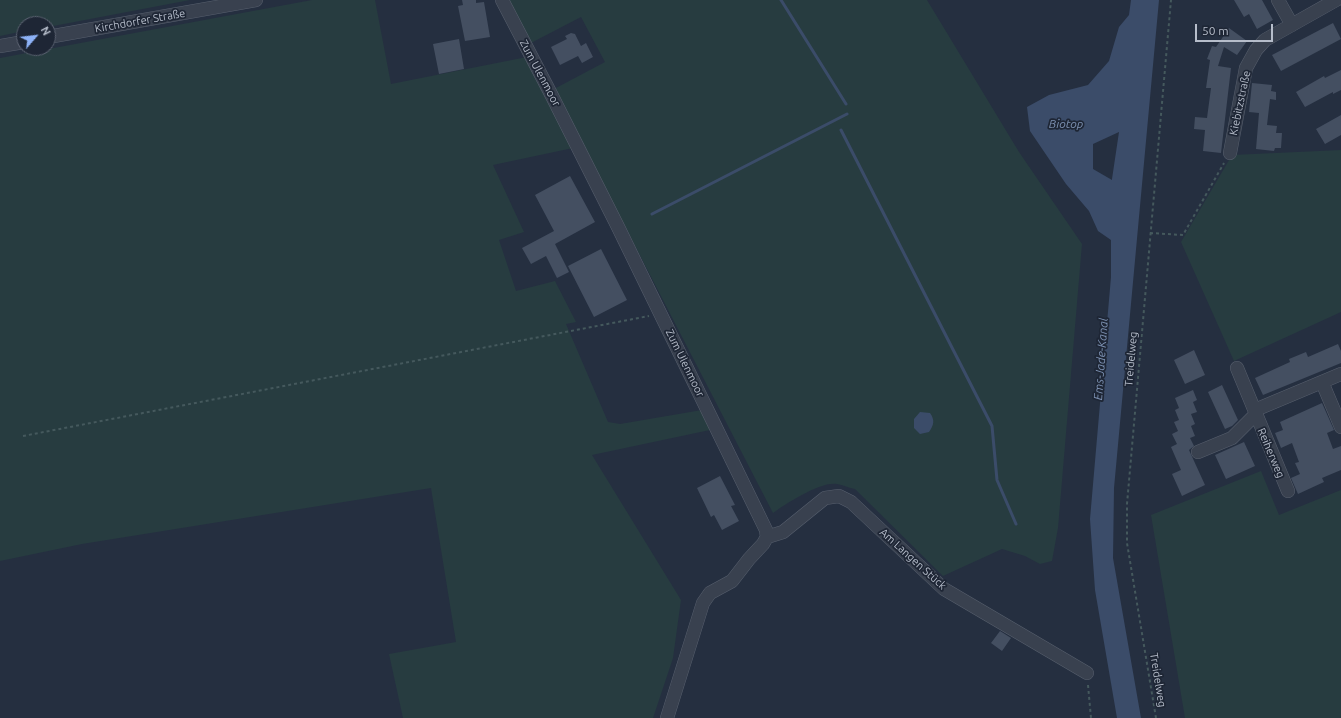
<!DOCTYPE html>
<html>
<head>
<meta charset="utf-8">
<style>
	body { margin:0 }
	#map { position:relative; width:1341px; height:718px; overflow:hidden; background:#252f40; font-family:Ubuntu,sans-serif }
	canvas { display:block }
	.north { position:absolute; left:16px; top:16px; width:40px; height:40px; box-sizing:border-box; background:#1e2635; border:1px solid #5b6271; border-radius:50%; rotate:62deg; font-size:11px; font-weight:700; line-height:16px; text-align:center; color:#b6bdca }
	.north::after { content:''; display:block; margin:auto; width:14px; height:18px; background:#8db2f7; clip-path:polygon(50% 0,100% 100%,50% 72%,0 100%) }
	.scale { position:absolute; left:1195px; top:24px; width:78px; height:18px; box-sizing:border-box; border:2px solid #b6bdca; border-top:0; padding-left:5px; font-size:12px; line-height:14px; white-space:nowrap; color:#b6bdca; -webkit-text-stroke:3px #1e2635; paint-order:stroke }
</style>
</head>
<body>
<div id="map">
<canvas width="1341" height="718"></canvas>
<div class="north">N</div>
<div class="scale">50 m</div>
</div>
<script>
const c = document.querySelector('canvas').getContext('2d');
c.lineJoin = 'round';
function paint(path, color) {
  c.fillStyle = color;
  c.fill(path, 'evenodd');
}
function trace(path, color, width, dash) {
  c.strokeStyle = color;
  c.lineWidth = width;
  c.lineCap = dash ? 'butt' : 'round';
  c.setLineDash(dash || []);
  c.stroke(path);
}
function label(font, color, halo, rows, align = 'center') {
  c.font = font + ' Ubuntu,sans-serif';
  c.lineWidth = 3.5;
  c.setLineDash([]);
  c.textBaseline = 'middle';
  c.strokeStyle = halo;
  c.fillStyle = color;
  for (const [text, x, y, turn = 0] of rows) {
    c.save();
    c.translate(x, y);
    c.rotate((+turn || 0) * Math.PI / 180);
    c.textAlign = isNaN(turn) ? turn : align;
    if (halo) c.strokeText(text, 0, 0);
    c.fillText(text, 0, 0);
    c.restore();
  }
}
paint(new Path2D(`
	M0,0h190l-142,27v-3h-24v7l-24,5z
	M312,0h63l16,84 136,-27 46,91 -80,17 31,67 -25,8 17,51 39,-10 21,41 -10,2 42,98 12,2 82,-14 8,20 -118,25 89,145 -8,58 -20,60h-250l-14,-64 67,-12 -25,-154 -349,56 -82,17v-503z
	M509,0h418l92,152 63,92 -24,284 -6,33 -12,3 -15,-8 -23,-7 -59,27 -88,-87c-6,-1 -12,-4 -18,-5 -16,-3 -50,19 -64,29l-219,-424 51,-27 -24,-45 -50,26z
	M1341,150v162l-107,49 -53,-119 51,-87z
	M1261,471l18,44 62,-25v228h-156l-34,-203z`), '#273c40');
paint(new Path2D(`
	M1131,0h28l-45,488 -1,70 28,160h-24l-22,-128 -5,-71 21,-242v-37l-13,-9 -9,-20 -23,-27 -36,-53 -3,-24 22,-12 39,-10 21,-24 10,-34 10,-12zM1119,132l-7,47v1l-19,-11v-25z
	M920,412l10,1c5,7 4,12 -1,19l-9,2 -6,-6v-9z`), '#3b4c69');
trace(new Path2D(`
	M781,0l65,104
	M841,130l151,296 5,54 19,44
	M652,214l195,-100`), '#3b4c69', 3);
paint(new Path2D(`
	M462,0h14v3l8,-1 6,35 -25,4 -7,-35 5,-1z
	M1234,0h28l11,20 -16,9 -8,-15 -5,3z
	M1333,23l8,16 -60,32 -9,-16z
	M1229,28l18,13 -10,14 -13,-8 -6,19 13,2 -10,85 -18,-2 2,-21 -11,-1 1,-12 12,1 4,-30h-5l4,-28 -3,-1 5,-13 4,1z
	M571,33l4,1 6,12 5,-3 7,14 -11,6 -4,-7 -18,9 -9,-18 16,-8 -2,-3z
	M459,39l5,30 -25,5 -6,-30z
	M1341,70v20l-8,4v-2l-28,15 -9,-15 28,-16 1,2z
	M1252,83l20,2 -1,6 5,1v8l-6,-1 -3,26 10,1 -1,7h6l-1,15h-6l-1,3 -18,-2 3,-36 -10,-1z
	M1341,115v20l-16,9 -9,-15z
	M570,176l25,46 -40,22 14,28 -12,6 -11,-22 -15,8 -9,-16 32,-17 -19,-36z
	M601,249l26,51 -33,17 -26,-51z
	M1338,344l3,7v12l-78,32 -8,-17 35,-16 -1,-3 17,-7 2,5z
	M1194,350l11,25 -20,9 -11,-24z
	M1222,385l16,35 -6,6 -7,3 -17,-37z
	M1193,390l4,10 -4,2 4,10 -6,2 4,10 -4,2 4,10 -5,2 4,8 -5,4 16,35 -23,11 -10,-22 9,-4 -10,-23 6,-3 -5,-10 6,-3 -4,-9 5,-2 -4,-10 4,-2 -4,-10z
	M1322,403l12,27 -7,3 6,16 8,-3v24l-19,8 2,4 -26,12 -7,-16 9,-4 -5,-11 4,-1 -7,-19 -11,5 -6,-15 8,-3 -3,-8z
	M1244,442l11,24 -29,13 -11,-24z
	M720,476l15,29 -4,1 8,15 -17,9 -8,-15 -3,2 -14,-29z
	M1000,631l11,7 -9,13 -11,-8z`), '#444f61');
const minor = new Path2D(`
	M502,0l50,96 66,131 148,303 1,7 -4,7 -14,15 -17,22 -22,12 -7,10 -36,115
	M1278,0l14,25
	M48,37l208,-37
	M0,46l24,-4
	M1230,153l16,-85 10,-18 9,-10 71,-40
	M1237,368l51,123
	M1322,382l19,45
	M1255,410l86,-36
	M1198,452l34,-14 23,-23
	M767,537l16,-5 42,-34 14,-2 12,6 93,87 143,84`);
trace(minor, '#575f6d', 14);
trace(new Path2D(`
	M1150,233l33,2 41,-72
	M23,436l626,-120
	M1088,685l3,33
	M1156,718l-29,-175v-39l44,-504`), '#45595d', 2, [3, 3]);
trace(minor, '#39414f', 13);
label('11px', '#b6bdca', '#1e2635', [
	["Kirchdorfer Straße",140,21,-10],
	["Zum Ulenmoor",540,73,62],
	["Kiebitzstraße",1240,103,-78],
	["Treidelweg",1131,359,-85],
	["Zum Ulenmoor",685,363,64],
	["Reiherweg",1271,453,67],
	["Am Langen Stück",913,559,42],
	["Treidelweg",1158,680,81]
]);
label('italic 12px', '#7d91b2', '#1e2635', [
	["Biotop",1066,124],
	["Ems-Jade-Kanal",1101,359,-86]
]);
</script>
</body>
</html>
